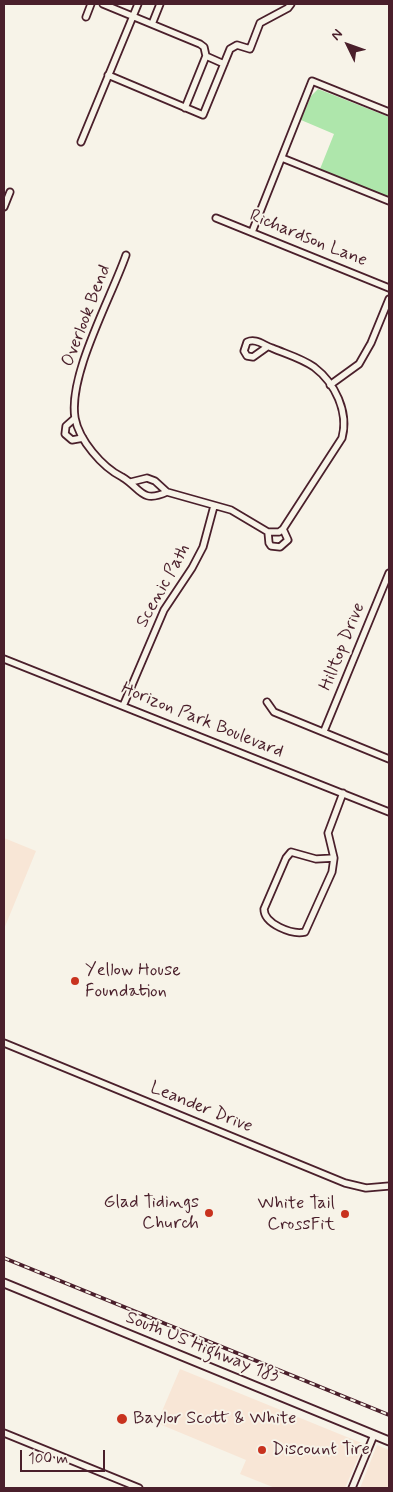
<!DOCTYPE html>
<html>
<head>
<meta charset="utf-8">
<style>
	body { margin:0 }
	#map { position:relative; width:393px; height:1492px; overflow:hidden; background:#f7f3e8; font-family:Mynerve,sans-serif }
	canvas { display:block }
	.frame { position:absolute; inset:0; border:5px solid #4a1f2b; pointer-events:none }
	.north { position:absolute; left:323px; top:20px; width:50px; height:50px; -webkit-text-stroke:4px #f7f3e8; paint-order:stroke; rotate:312deg; font-size:14px; font-weight:700; line-height:20px; text-align:center; color:#4a1f2b }
	.north::after { content:''; display:block; margin:auto; width:18px; height:22px; background:#4a1f2b; clip-path:polygon(50% 0,100% 100%,50% 72%,0 100%) }
	.scale { position:absolute; left:20px; top:1450px; width:85px; height:22px; box-sizing:border-box; border:2px solid #4a1f2b; border-top:0; padding-left:6px; font-size:15px; line-height:18px; white-space:nowrap; color:#4a1f2b; -webkit-text-stroke:4px #f7f3e8; paint-order:stroke }
</style>
</head>
<body>
<div id="map">
<canvas width="393" height="1492"></canvas>
<div class="frame"></div>
<div class="north">N</div>
<div class="scale">100 m</div>
</div>
<script>
const c = document.querySelector('canvas').getContext('2d');
c.lineJoin = 'round';
function paint(path, color) {
  c.fillStyle = color;
  c.fill(path, 'evenodd');
}
function trace(path, color, width, dash) {
  c.strokeStyle = color;
  c.lineWidth = width;
  c.lineCap = dash ? 'butt' : 'round';
  c.setLineDash(dash || []);
  c.stroke(path);
}
function label(font, color, halo, rows, align = 'center') {
  c.font = font + ' Mynerve,sans-serif';
  c.lineWidth = 4;
  c.setLineDash([]);
  c.textBaseline = 'middle';
  c.strokeStyle = halo;
  c.fillStyle = color;
  for (const [text, x, y, turn = 0] of rows) {
    c.save();
    c.translate(x, y);
    c.rotate((+turn || 0) * Math.PI / 180);
    c.textAlign = isNaN(turn) ? turn : align;
    if (halo) c.strokeText(text, 0, 0);
    c.fillText(text, 0, 0);
    c.restore();
  }
}
paint(new Path2D(`
	M4,838l32,13 -32,78z
	M180,1369l184,75 -19,44h-70l-35,-14 6,-14 -89,-37z
	M377,1445l12,5v38h-29z`), '#f8e6d6');
paint(new Path2D(`
	M318,89l71,28v80l-69,-28 14,-35 -33,-14 10,-24z`), '#aee6ab');
const minor = new Path2D(`
	M103,4l97,40 4,3 2,9
	M86,17l5,-13
	M152,24l8,-20
	M108,75l95,40 27,-66 7,-4 13,4 10,-26 28,-15 3,-4
	M185,108l21,-52 18,8
	M81,142l57,-138
	M282,158l107,43
	M4,207l6,-15
	M216,218l173,70
	M252,232l60,-151 77,31
	M126,255c-15,43 -58,120 -51,163 4,22 27,49 47,59 19,11 19,27 45,15
	M330,385l29,-21 12,-21 18,-44
	M75,418l-9,8 -1,8 7,6 11,-2
	M131,482l16,-4 8,3 12,11 64,18 37,22h11l4,-3 59,-91c7,-26 -7,-55 -28,-71 -13,-9 -28,-13 -42,-19 -9,-3 -16,-10 -25,-6l-3,9 3,5 6,1 14,-10
	M268,532l1,11 2,3 9,1 8,-7 -5,-11
	M4,659l385,153
	M267,702l7,10 115,47
	M123,706l41,-96 28,-42 11,-21 11,-41
	M324,731l65,-158
	M334,858l-2,14 -27,60c-13,3 -41,-8 -41,-23l22,-51 5,-6 25,7 18,-1 -6,-25 15,-40
	M4,1043l341,140 21,5 23,-2
	M4,1433l135,55
	M352,1488l22,-53`);
const major = new Path2D(`
	M4,1283l385,158`);
trace(minor, '#4a1f2b', 9);
trace(major, '#4a1f2b', 11);
trace(minor, '#f7f3e8', 5.5);
trace(major, '#f7f3e8', 7);
const rail = new Path2D(`
	M4,1258l385,157`);
trace(rail, '#4a1f2b', 4);
trace(rail, '#f7f3e8', 2, [5.5]);
for (const [x, y, r, color] of [
	[75,981,5,"#c8321e"],
	[209,1213,5,"#c8321e"],
	[345,1214,5,"#c8321e"],
	[122,1419,6,"#c8321e"],
	[262,1450,5,"#c8321e"]
]) {
  const dot = new Path2D();
  dot.arc(x, y, r, 0, 2 * Math.PI);
  c.fillStyle = color;
  c.fill(dot);
  trace(dot, '#f7f3e8', 2);
}
label('18px', '#4a1f2b', '#f7f3e8', [
	["Richardson Lane",308,239,22],
	["Overlook Bend",87,316,-69],
	["Scenic Path",164,586,-61],
	["Hilltop Drive",343,647,-68],
	["Horizon Park Boulevard",202,721,22],
	["Leander Drive",201,1108,22],
	["South US Highway 183",202,1348,22]
]);
label('18px', '#4a1f2b', '#f7f3e8', [
	["Yellow House",85,971],
	["Foundation",85,992],
	["Glad Tidings",199,1203,"right"],
	["Church",199,1224,"right"],
	["White Tail",335,1204,"right"],
	["CrossFit",335,1225,"right"],
	["Baylor Scott & White",133,1419],
	["Discount Tire",272,1450]
], 'left');
</script>
</body>
</html>
